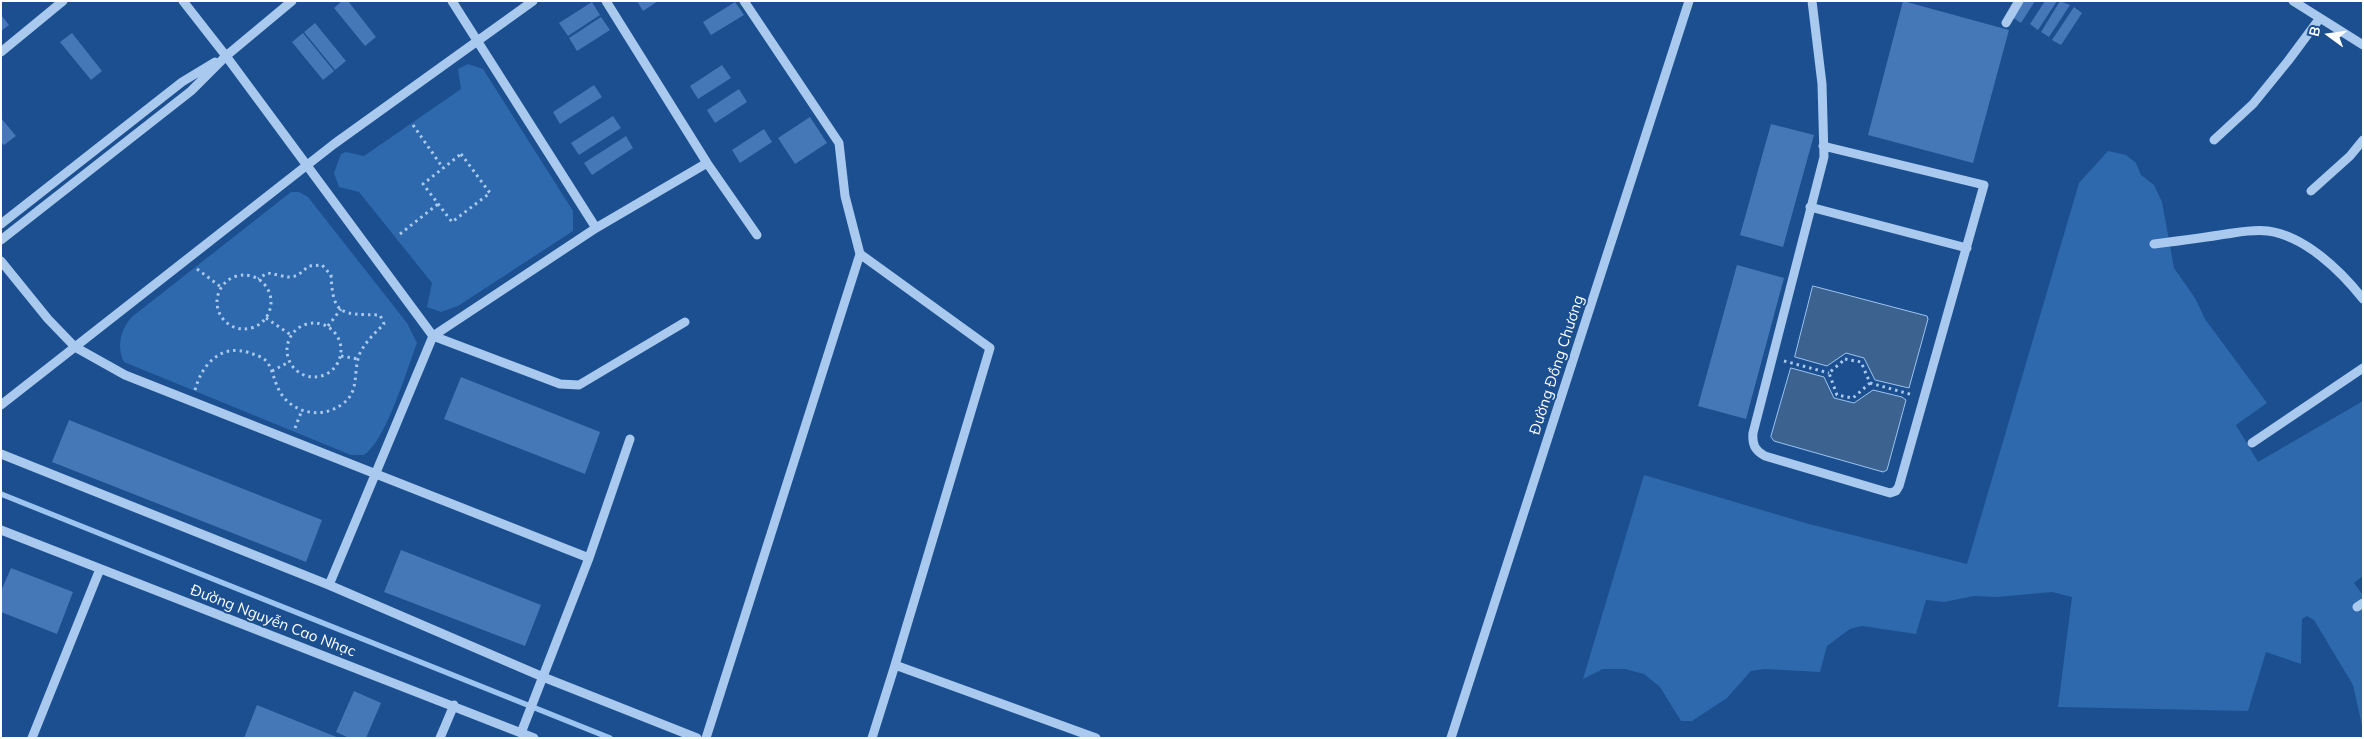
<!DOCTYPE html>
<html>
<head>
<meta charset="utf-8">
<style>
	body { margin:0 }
	#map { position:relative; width:2364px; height:739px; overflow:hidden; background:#1b4f8f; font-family:Mulish,sans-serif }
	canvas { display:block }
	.frame { position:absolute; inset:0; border:2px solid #fff; pointer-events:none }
	.north { position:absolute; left:2304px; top:10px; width:50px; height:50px; -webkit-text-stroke:4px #1b4f8f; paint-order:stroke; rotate:284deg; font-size:14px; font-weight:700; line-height:20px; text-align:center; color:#fff }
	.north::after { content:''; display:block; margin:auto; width:18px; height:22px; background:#fff; clip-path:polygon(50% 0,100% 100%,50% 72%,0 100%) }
</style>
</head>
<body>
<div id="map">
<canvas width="2364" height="739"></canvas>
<div class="frame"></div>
<div class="north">B</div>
</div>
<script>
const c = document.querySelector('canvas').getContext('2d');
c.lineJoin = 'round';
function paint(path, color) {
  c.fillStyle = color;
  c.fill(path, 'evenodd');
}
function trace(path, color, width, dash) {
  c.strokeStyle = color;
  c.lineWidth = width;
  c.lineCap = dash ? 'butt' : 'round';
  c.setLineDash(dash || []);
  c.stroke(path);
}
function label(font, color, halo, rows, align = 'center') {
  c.font = font + ' Mulish,sans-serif';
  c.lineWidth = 4;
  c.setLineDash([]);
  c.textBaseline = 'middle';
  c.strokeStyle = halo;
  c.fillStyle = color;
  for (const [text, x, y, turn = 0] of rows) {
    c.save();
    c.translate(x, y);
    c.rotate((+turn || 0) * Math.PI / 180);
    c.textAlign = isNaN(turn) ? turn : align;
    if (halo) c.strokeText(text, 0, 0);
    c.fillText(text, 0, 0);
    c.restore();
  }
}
paint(new Path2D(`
	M468,64l15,5 90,142v20l-115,75 -17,6 -14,-5 5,-24 -73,-91 -20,-5 -5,-14 7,-19 5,-2 18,4 97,-67 -3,-20z
	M2108,151l18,4 10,8 5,12 13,10 8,17 12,66 21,30 10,21 62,84 -31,22 22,37 105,-61v175l-9,7 9,12v135l-10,-45 -39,-65 -7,-4 -5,3 -1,45 -35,-12 -18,59 -190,-4 14,-110 -20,-5 -55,5 -23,-1 -30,6 -18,-2 -10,34 -54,-8 -12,3 -23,17 -7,26 -56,-3 -13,2 -24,27 -35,23h-11l-21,-34 -16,-13 -19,-5h-22l-20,10 61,-204 165,49 158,40 112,-381z
	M291,192h8l9,5 99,126 10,20c-10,26 -31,98 -53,112h-13l-227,-93c-8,-16 -3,-34 9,-46z`), '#2e69ad');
const water = new Path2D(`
	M1813,286l114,30 1,3 -19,69 -34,-8 -11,-22 -18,-5 -19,13 -32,-9z
	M1791,368l33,9 10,21 20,5 19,-13 29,7 4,3 -19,70 -4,2 -109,-31 -3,-4z`);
paint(water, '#3c6290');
trace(water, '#9cc4f0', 1);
trace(new Path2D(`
	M1,494l609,244`), '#9cc4f0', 5.5);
paint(new Path2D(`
	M342,1h6l28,36 -11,9 -31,-38z
	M637,1h21l-15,10z
	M1903,1l106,29 -36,133 -105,-28z
	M2023,1h12l-14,22 -9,-6z
	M2045,1h12l-19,29 -8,-6z
	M2060,1l10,4 -21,32 -8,-5z
	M592,2l8,13 -32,21 -9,-13z
	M735,2l9,13 -33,20 -8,-13z
	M2074,7l8,6 -21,32 -9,-5z
	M1,15l8,10 -8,6z
	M601,17l9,13 -33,21 -8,-13z
	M315,23l31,38 -11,9 -31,-38z
	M72,33l30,38 -11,9 -31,-38z
	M303,33l31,38 -11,9 -31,-38z
	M722,65l9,13 -33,21 -8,-13z
	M594,85l8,12 -42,27 -7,-12z
	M739,89l8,13 -32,21 -8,-13z
	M613,116l8,12 -42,27 -8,-12z
	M810,117l17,26 -32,21 -17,-26z
	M1,118l15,18 -12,9 -3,-3z
	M1771,124l43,11 -31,112 -43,-12z
	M764,129l8,13 -32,21 -8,-13z
	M626,136l7,12 -41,27 -8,-12z
	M1737,265l47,13 -38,141 -48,-13z
	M461,377l139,55 -15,42 -141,-55z
	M69,420l253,100 -16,42 -254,-100z
	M401,550l140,55 -16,41 -141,-54z
	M11,568l62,24 -16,42 -56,-22v-21z
	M354,691l27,12 -15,35h-17l-13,-6z
	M257,705l82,33h-95z`), '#4478b7');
trace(new Path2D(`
	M413,125l30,43
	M461,154l29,39 -38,29 -29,-38z
	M400,234l38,-30
	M197,269l24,18
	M217 302a27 27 0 1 1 54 0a27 27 0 1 1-54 0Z
	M266,318l25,17
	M287 350a27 27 0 1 1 54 0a27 27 0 1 1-54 0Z
	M328,326l13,-17
	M341,356l17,3
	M1845,359l16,3 9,21 -17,15 -16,-3 -8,-22z
	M1784,361l45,12
	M272,371l17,-9
	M1870,383l43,12
	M195,390c7,-26 26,-47 55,-37 6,2 13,4 17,9 6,8 7,19 12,28 11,22 41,30 62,15 20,-13 11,-33 19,-52 6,-12 15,-20 24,-29l-4,-9c-39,-1 -47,1 -49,-40l-9,-10 -14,1c-16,18 -22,9 -41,7l-9,6
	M295,428l7,-18`), '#a9c9ee', 3, [2.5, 4]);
trace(new Path2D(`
	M183,1l43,55 207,280 127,48 19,1 106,-63
	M452,1l144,227
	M606,1l101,162 50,72
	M744,1l95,142 6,53 15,58
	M1812,1l10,83 2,73 -71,276c-1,12 2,17 12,23l125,37 6,-2 3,-5 85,-301 -161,-39
	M2293,1l70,44
	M2006,23l13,-22
	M1,52l62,-51
	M2214,140l39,-36 35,-43 32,-43
	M2311,191l39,-35 13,-16
	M1810,207l157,41
	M1,224l181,-142 33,-20
	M1,240l190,-149 35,-35 66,-55
	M2154,244c24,-3 48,-6 72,-10 14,-2 28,-5 42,-3 37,5 73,40 95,68
	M1,261l47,58 27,28 50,28 464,183
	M1,405l333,-261 199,-143
	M2252,443l111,-75
	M1,454l328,131 214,92 154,61
	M1,530l533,208
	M329,585l104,-249 163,-108 111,-65
	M2357,607l6,-4
	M521,733l68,-175 41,-119
	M32,738l68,-169
	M440,738l14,-33
	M706,738l154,-484 130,94 -95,317 201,73
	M872,738l23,-73
	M1451,738l238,-737`), '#a9c9ee', 9);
label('15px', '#fff', '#1b4f8f', [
	["Đường Đồng Chương",1557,365,-72],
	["Đường Nguyễn Cao Nhạc",273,621,21]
]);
</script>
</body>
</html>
